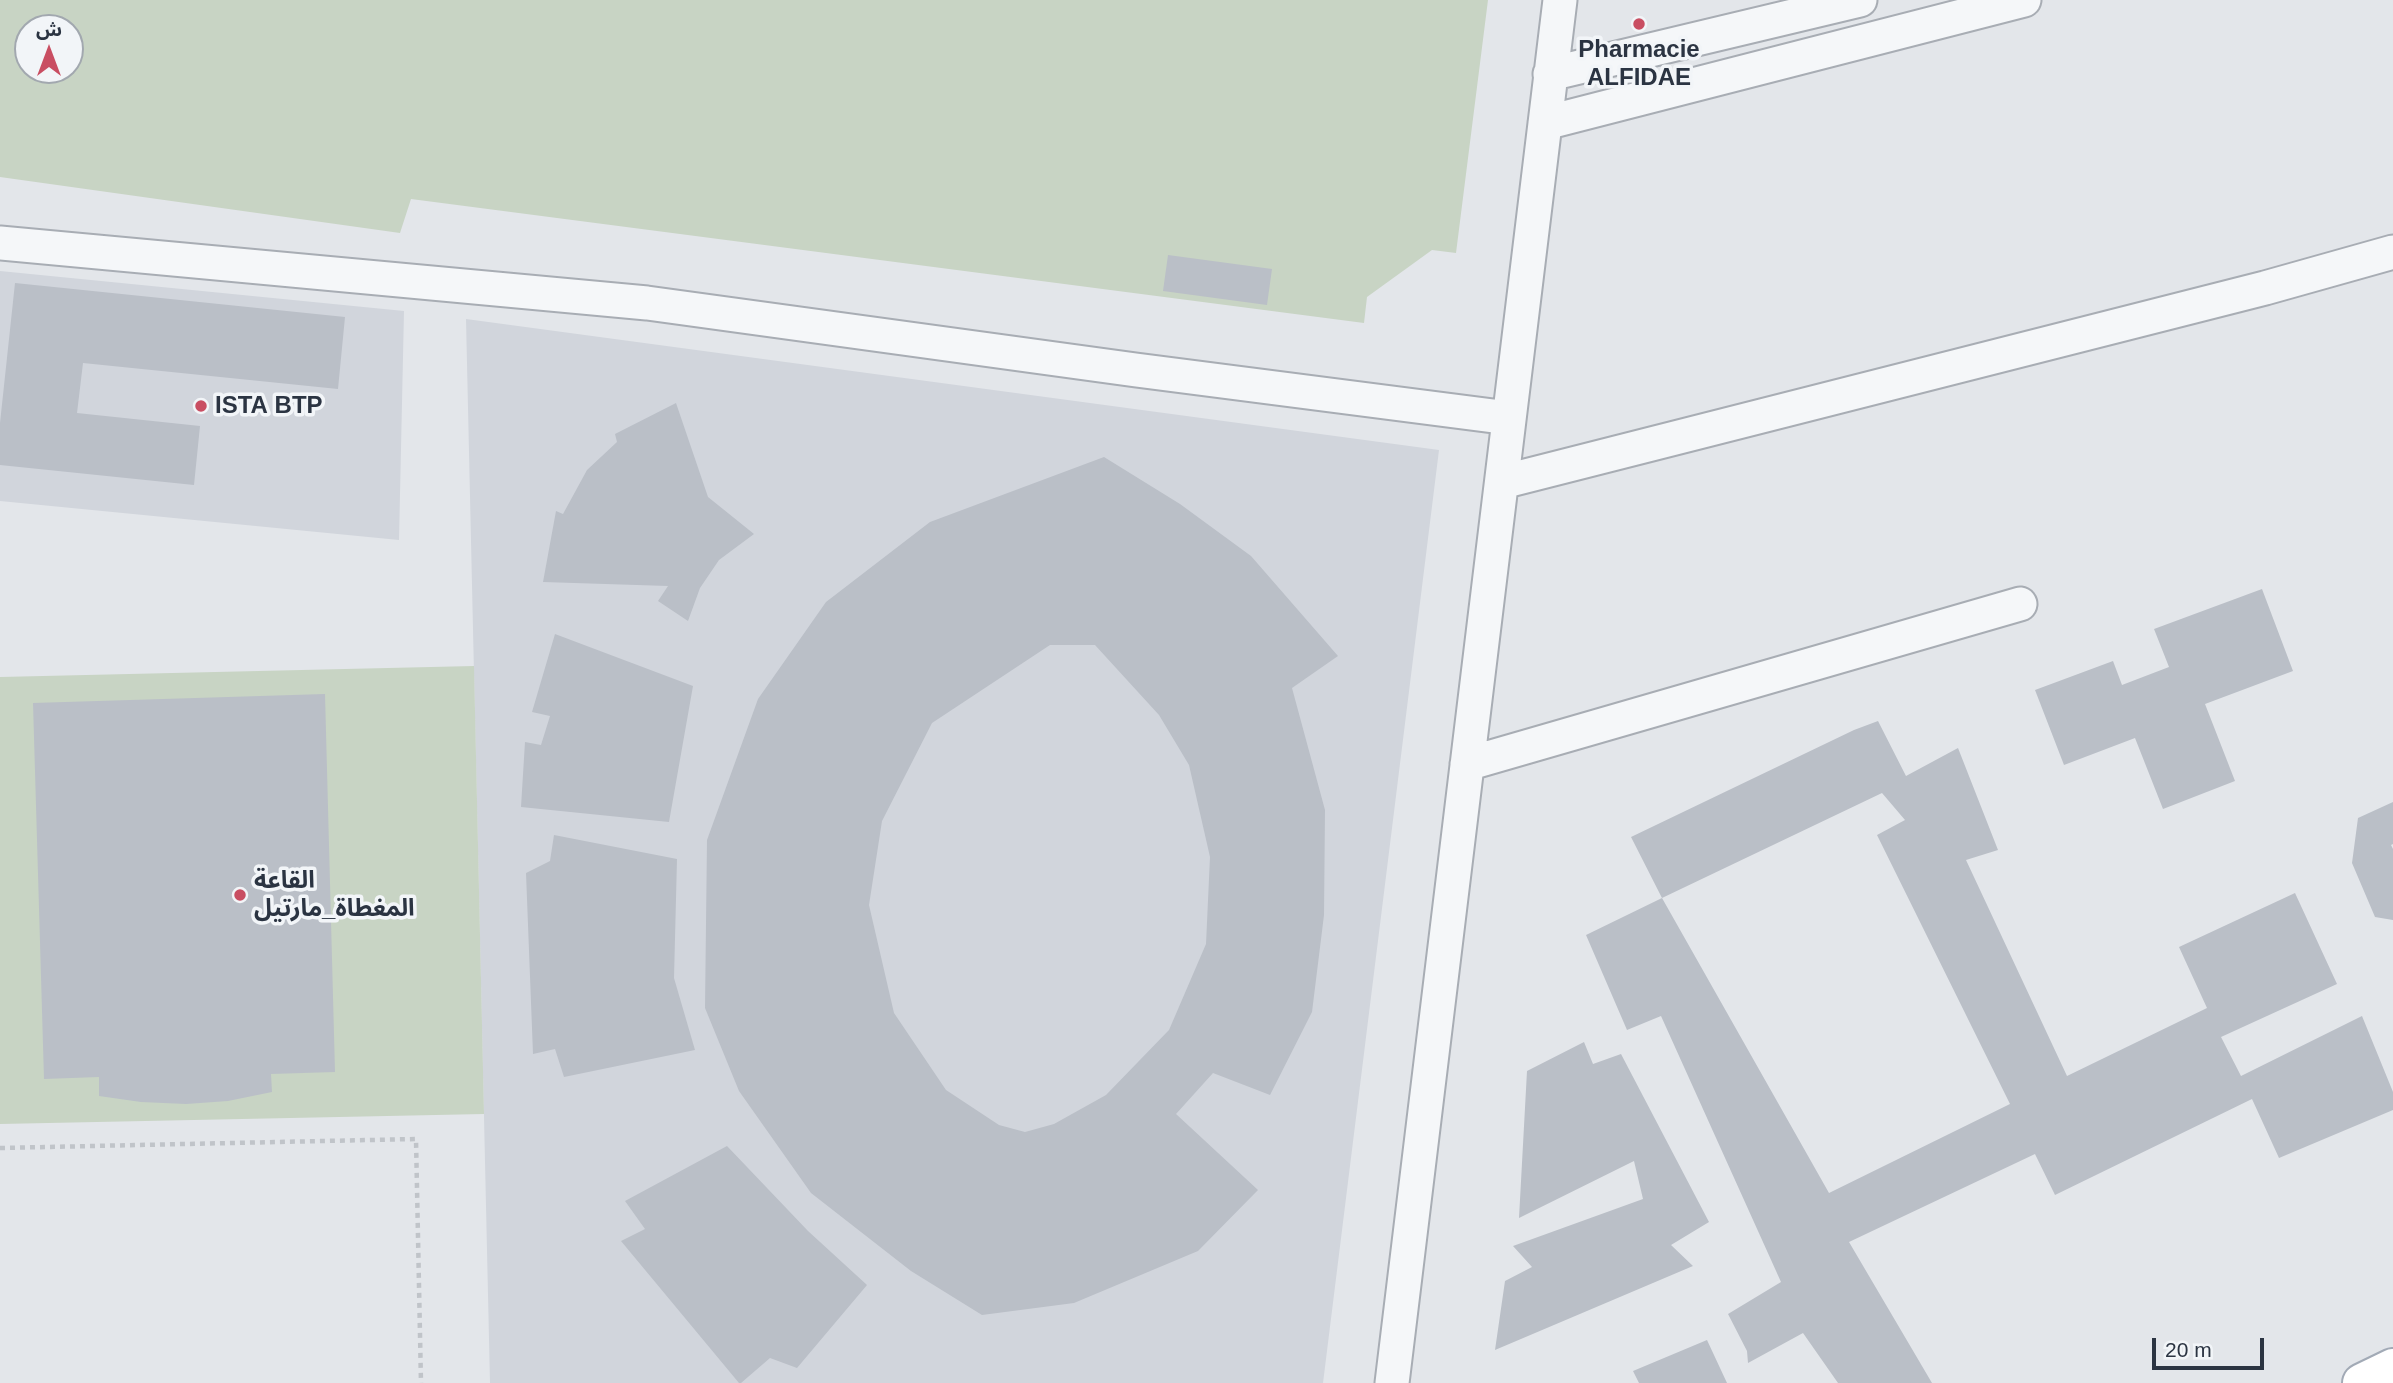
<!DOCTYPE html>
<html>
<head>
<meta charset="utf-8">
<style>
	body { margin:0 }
	#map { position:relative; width:2393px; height:1383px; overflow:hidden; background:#e3e6ea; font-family:Arial,"Noto Sans Arabic",sans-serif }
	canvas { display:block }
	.north { position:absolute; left:14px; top:14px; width:70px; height:70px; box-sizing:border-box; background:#f2f5f8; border:2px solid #a2a8af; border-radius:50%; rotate:0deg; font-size:19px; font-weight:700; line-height:28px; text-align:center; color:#2b3442 }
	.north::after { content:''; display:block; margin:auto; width:24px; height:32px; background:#c94e62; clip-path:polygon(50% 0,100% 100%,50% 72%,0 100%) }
	.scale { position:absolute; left:2152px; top:1338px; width:112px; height:32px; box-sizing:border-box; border:4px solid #2b3442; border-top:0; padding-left:9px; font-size:21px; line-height:24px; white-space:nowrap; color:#2b3442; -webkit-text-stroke:5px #f2f5f8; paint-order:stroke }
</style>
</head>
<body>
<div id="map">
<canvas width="2393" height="1383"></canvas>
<div class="north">ش</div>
<div class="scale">20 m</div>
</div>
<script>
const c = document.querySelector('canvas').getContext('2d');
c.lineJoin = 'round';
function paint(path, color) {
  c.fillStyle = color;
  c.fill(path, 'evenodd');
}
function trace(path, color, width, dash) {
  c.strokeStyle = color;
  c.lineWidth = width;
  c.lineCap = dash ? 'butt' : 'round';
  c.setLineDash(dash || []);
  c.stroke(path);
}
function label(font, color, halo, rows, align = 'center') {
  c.font = font + ' Arial,"Noto Sans Arabic",sans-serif';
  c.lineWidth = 7;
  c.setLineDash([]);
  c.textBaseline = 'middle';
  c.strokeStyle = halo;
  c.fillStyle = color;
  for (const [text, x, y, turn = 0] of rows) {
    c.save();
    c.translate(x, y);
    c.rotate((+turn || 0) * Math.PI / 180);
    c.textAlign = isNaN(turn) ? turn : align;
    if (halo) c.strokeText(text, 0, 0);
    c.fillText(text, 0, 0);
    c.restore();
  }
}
paint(new Path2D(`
	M0,271l404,40 -5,229 -399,-39z
	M466,319l973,131 -116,933h-833z`), '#d1d5dc');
paint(new Path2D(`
	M0,0h1488l-32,253 -24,-3 -65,47 -3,26 -953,-124 -11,34 -400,-56zM28,28h42v42h-42z
	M474,666l10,448 -484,10v-447z`), '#c8d4c4');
paint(new Path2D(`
	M1168,255l104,14 -5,36 -104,-14z
	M15,283l330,34 -7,72 -255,-26 -6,50 123,13 -6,59 -194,-20v-42z
	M676,403l32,94 46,37 -35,26 -19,28 -12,33 -30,-20 10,-15 -125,-4 13,-71 7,3 24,-44 30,-28 -2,-8z
	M1104,457l76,47 71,52 87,100 -46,32 33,122 -1,105 -12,97 -42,83 -57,-22 -37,41 82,76 -60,61 -124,52 -92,12 -71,-44 -100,-78 -72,-102 -34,-83 2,-168 51,-141 68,-97 104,-80zM1050,645h45l64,70 30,50 21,92 -4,87 -37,86 -63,65 -52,29 -29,8 -26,-7 -53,-35 -52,-77 -25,-108 13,-84 50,-98z
	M2262,589l31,82 -88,33 30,77 -72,28 -28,-71 -71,27 -29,-75 78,-29 9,24 47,-18 -15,-38z
	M555,634l138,52 -24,136 -148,-15 4,-65 16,3 9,-29 -18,-4z
	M325,694l10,378 -64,2 1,18 -44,9 -42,3 -45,-2 -42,-6v-19l-55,2 -11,-376z
	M1878,721l28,55 52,-28 40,102 -32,10 101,216 140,-68 -28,-61 116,-54 42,91 -116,53 20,39 121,-60 31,76v18l-114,48 -27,-59 -197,96 -20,-41 -186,88 83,141h-94l-35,-50 -55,30 -1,-12 -19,-37 53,-32 -120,-266 -34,14 -41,-95 76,-37 -31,-61 223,-107zM1882,793l23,27 -28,15 133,269 -181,89 -167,-295z
	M2393,802v42l-2,1 2,4v71l-18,-3 -23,-54 6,-45z
	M554,835l123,24 -3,119 21,72 -131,27 -9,-28 -22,5 -7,-181 24,-12z
	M1584,1042l9,22 28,-10 88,168 -38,23 22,21 -198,84 10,-69 27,-14 -19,-21 130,-47 -9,-38 -115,57 8,-147z
	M727,1146l81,85 59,54 -70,83 -27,-10 -29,25h-2l-118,-142 24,-12 -20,-28z
	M1707,1340l20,43h-88l-6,-12z`), '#babfc7');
const street = new Path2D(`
	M1550,74l310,-74
	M1545,123l479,-123
	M0,243l647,60 489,67 373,48
	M1502,482l763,-194 128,-36
	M1467,764l553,-160
	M1392,1383l168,-1383`);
const primary = new Path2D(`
	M2362,1383l31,-15`);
trace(street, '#a8adb4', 37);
trace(primary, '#a2aab6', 42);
trace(new Path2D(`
	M0,1148l416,-9 5,244`), '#c0c4c9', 4.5, [5, 5]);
trace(street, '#f5f7f9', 33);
trace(primary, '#fff', 38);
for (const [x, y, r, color] of [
	[1639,24,7,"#c94e62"],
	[201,406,7,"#c94e62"],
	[240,895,7,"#c94e62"]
]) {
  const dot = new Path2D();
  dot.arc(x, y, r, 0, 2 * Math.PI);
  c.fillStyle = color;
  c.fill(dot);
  trace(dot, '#f2f5f8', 2.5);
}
label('bold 24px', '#2b3442', '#f2f5f8', [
	["Pharmacie",1639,50,"center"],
	["ALFIDAE",1639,78,"center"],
	["ISTA BTP",215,406],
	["القاعة",254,881],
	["المغطاة_مارتيل",254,909]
], 'left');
</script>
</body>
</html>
